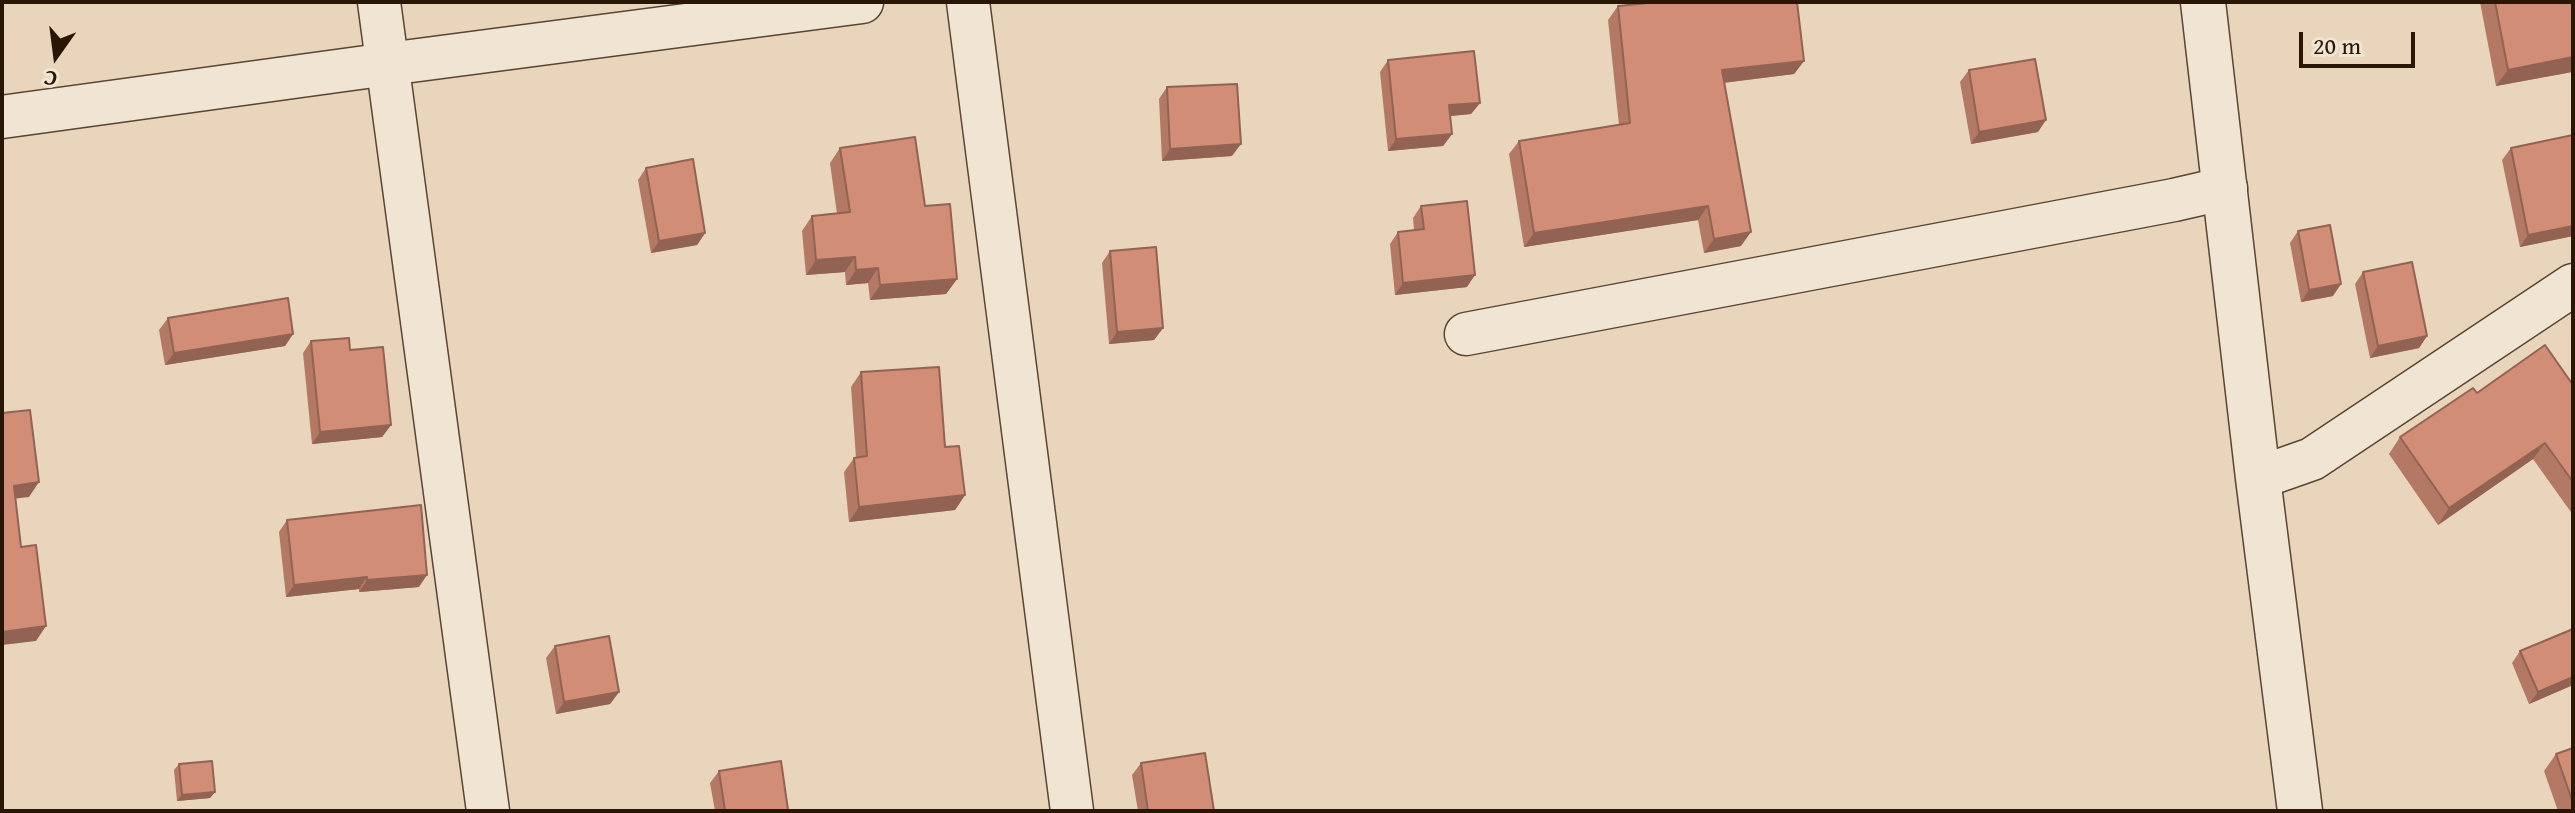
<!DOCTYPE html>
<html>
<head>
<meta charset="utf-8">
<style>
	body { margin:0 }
	#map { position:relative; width:2575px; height:813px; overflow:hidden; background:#e8d5bc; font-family:"Gentium Book Plus",serif }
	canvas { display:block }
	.frame { position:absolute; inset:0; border:4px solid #291605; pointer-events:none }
	.north { position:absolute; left:16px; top:16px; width:80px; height:80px; -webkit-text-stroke:6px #f0e4d3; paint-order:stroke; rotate:194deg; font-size:22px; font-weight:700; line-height:32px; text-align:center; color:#291605 }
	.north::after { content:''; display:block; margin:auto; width:28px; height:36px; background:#291605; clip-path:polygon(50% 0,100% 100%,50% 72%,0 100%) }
	.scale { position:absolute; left:2299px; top:32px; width:116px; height:36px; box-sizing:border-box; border:4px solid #291605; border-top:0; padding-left:10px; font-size:24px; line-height:28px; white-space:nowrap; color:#291605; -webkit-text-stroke:6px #f0e4d3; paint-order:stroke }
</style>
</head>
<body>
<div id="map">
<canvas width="2575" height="813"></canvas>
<div class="frame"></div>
<div class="north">С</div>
<div class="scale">20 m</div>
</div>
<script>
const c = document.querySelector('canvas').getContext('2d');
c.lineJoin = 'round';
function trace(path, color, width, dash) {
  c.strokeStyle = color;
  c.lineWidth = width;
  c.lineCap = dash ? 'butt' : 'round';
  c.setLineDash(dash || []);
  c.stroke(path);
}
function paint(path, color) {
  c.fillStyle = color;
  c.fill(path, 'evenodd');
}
const minor = new Path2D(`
	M379,2l109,809
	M968,2l104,809
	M2,117l386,-53 474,-62
	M1466,334l708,-134 52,-12
	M2258,478l54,-19 261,-174`);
const tertiary = new Path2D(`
	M2203,2l55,476 42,333`);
trace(minor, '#594633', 45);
trace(tertiary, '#594633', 47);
trace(minor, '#f0e4d3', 42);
trace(tertiary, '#f0e4d3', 44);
paint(new Path2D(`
	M2480,2h93v68l-1,2 -76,14z
	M1618,6l186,55 -10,13 -70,9 17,163 -37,7 -6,-33 -174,27 -15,-93 10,-13 100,-16 -11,-105z
	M1388,60l92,43 -9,11 -21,2 2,18 -9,12 -55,5 -8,-79z
	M1969,70l69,62 -67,12 -11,-62z
	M1167,87l65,69 -70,5 -3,-62z
	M2573,135v101l-53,11 -18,-87 9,-12z
	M840,148l85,58 32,73 -11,15 -76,6 -2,-17 -22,2 -1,-13 -39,3 -4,-44 10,-15 25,-2 -7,-51z
	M646,168l59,65 -8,12 -46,8 -13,-73z
	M1421,206l46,81 -72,8 -5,-51 8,-12 16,-2 -1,-12z
	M2298,231l35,65 -32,6 -11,-59z
	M1110,251l53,77 -9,12 -45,4 -7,-81z
	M2363,272l64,64 -8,12 -49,10 -15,-74z
	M168,318l125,16 -8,12 -120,19 -6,-35z
	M311,341l39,9 41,75 -9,12 -70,7 -9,-91z
	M861,372l84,75 20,48 -10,15 -106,12 -5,-50 10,-14h2l-5,-71z
	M2573,385v130l-40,-56 -95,66 -49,-71 11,-17 77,-44z
	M287,520l132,67 -60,5v-3l-73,8 -7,-65z
	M555,646l64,46 -9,12 -54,10 -10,-56z
	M2520,651l53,34 -44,19 -17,-41z
	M2573,748v63h-15l-14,-40 12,-17z
	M1141,763l73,48h-76l-6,-36z
	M179,764l36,28 -5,6 -33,3 -3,-31z
	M719,771l69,39 -73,1 -5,-28z`), '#b47965');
paint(new Path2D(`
	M2573,57l-1,15 -76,14 12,-16z
	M1804,61l-10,13 -82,10 10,-14z
	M1480,103l-9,11 -31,3 9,-12z
	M2046,120l-8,12 -67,12 8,-12z
	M1452,134l-9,12 -55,5 8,-12z
	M1241,144l-9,12 -70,5 8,-12z
	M1708,206l-10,14 -174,27 10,-14z
	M2573,226v10l-53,11 8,-12z
	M1751,232l-10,14 -37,7 10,-14z
	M705,233l-8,12 -46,8 8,-12z
	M855,257l-10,15 -39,3 10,-15z
	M878,268l-10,15 -22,2 10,-15z
	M1475,275l-8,12 -72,8 8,-12z
	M957,279l-11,15 -76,6 10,-15z
	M2341,284l-8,12 -32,6 8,-12z
	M1163,328l-9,12 -45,4 8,-12z
	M293,334l-8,12 -120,19 9,-12z
	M2427,336l-8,12 -49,10 8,-12z
	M391,425l-9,12 -70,7 8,-12z
	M2545,443l-12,16 -95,66 11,-17z
	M39,482l-10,15 -26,3 11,-14z
	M965,495l-10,15 -106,12 10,-15z
	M427,575l-8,12 -60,5 8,-12z
	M367,577l-8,12 -73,8 8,-12z
	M46,626l-10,15 -34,4v-13z
	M2573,677v8l-44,19 9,-12z
	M619,692l-9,12 -54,10 8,-12z
	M215,792l-5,6 -33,3 5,-6z`), '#926352');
const building = new Path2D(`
	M1659,2h138l7,59 -82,9 29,162 -37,7 -6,-33 -174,27 -15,-92 111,-18 -12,-117z
	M2495,2h78v55l-65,13z
	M1474,51l6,52 -31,2 3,29 -56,5 -8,-79z
	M2035,59l11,61 -67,12 -10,-62z
	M1237,84l4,60 -71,5 -3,-62z
	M2573,135v91l-45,9 -17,-87z
	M915,137l10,69 25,-2 7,75 -77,6 -2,-17 -22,2 -1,-13 -39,3 -4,-44 38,-4 -10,-64z
	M693,159l12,74 -46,8 -13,-73z
	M1467,201l8,74 -72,8 -5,-51 26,-3 -3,-23z
	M2330,225l11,59 -32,6 -11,-59z
	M1156,247l7,81 -46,4 -7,-81z
	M2412,262l15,74 -49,10 -15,-74z
	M288,298l5,36 -119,19 -6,-35z
	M349,338l1,12 33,-3 8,78 -71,7 -9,-91z
	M2545,345l28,40v97l-28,-39 -96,65 -49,-71 73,-49 4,5z
	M939,367l6,80 14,-1 6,49 -106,12 -5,-49 13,-2 -6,-84z
	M30,410l9,72 -25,4 7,61 15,-2 10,81 -44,6v-219z
	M421,505l6,70 -60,5v-3l-73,8 -7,-65z
	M2573,629v48l-35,15 -18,-41z
	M609,636l10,56 -55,10 -9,-56z
	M2573,748v55l-17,-49z
	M1205,753l9,58h-66l-7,-48z
	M212,761l3,31 -33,3 -3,-31z
	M781,761l7,49 -63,1 -6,-40z`);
paint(building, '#d18d75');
trace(building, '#926352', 2);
</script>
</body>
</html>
